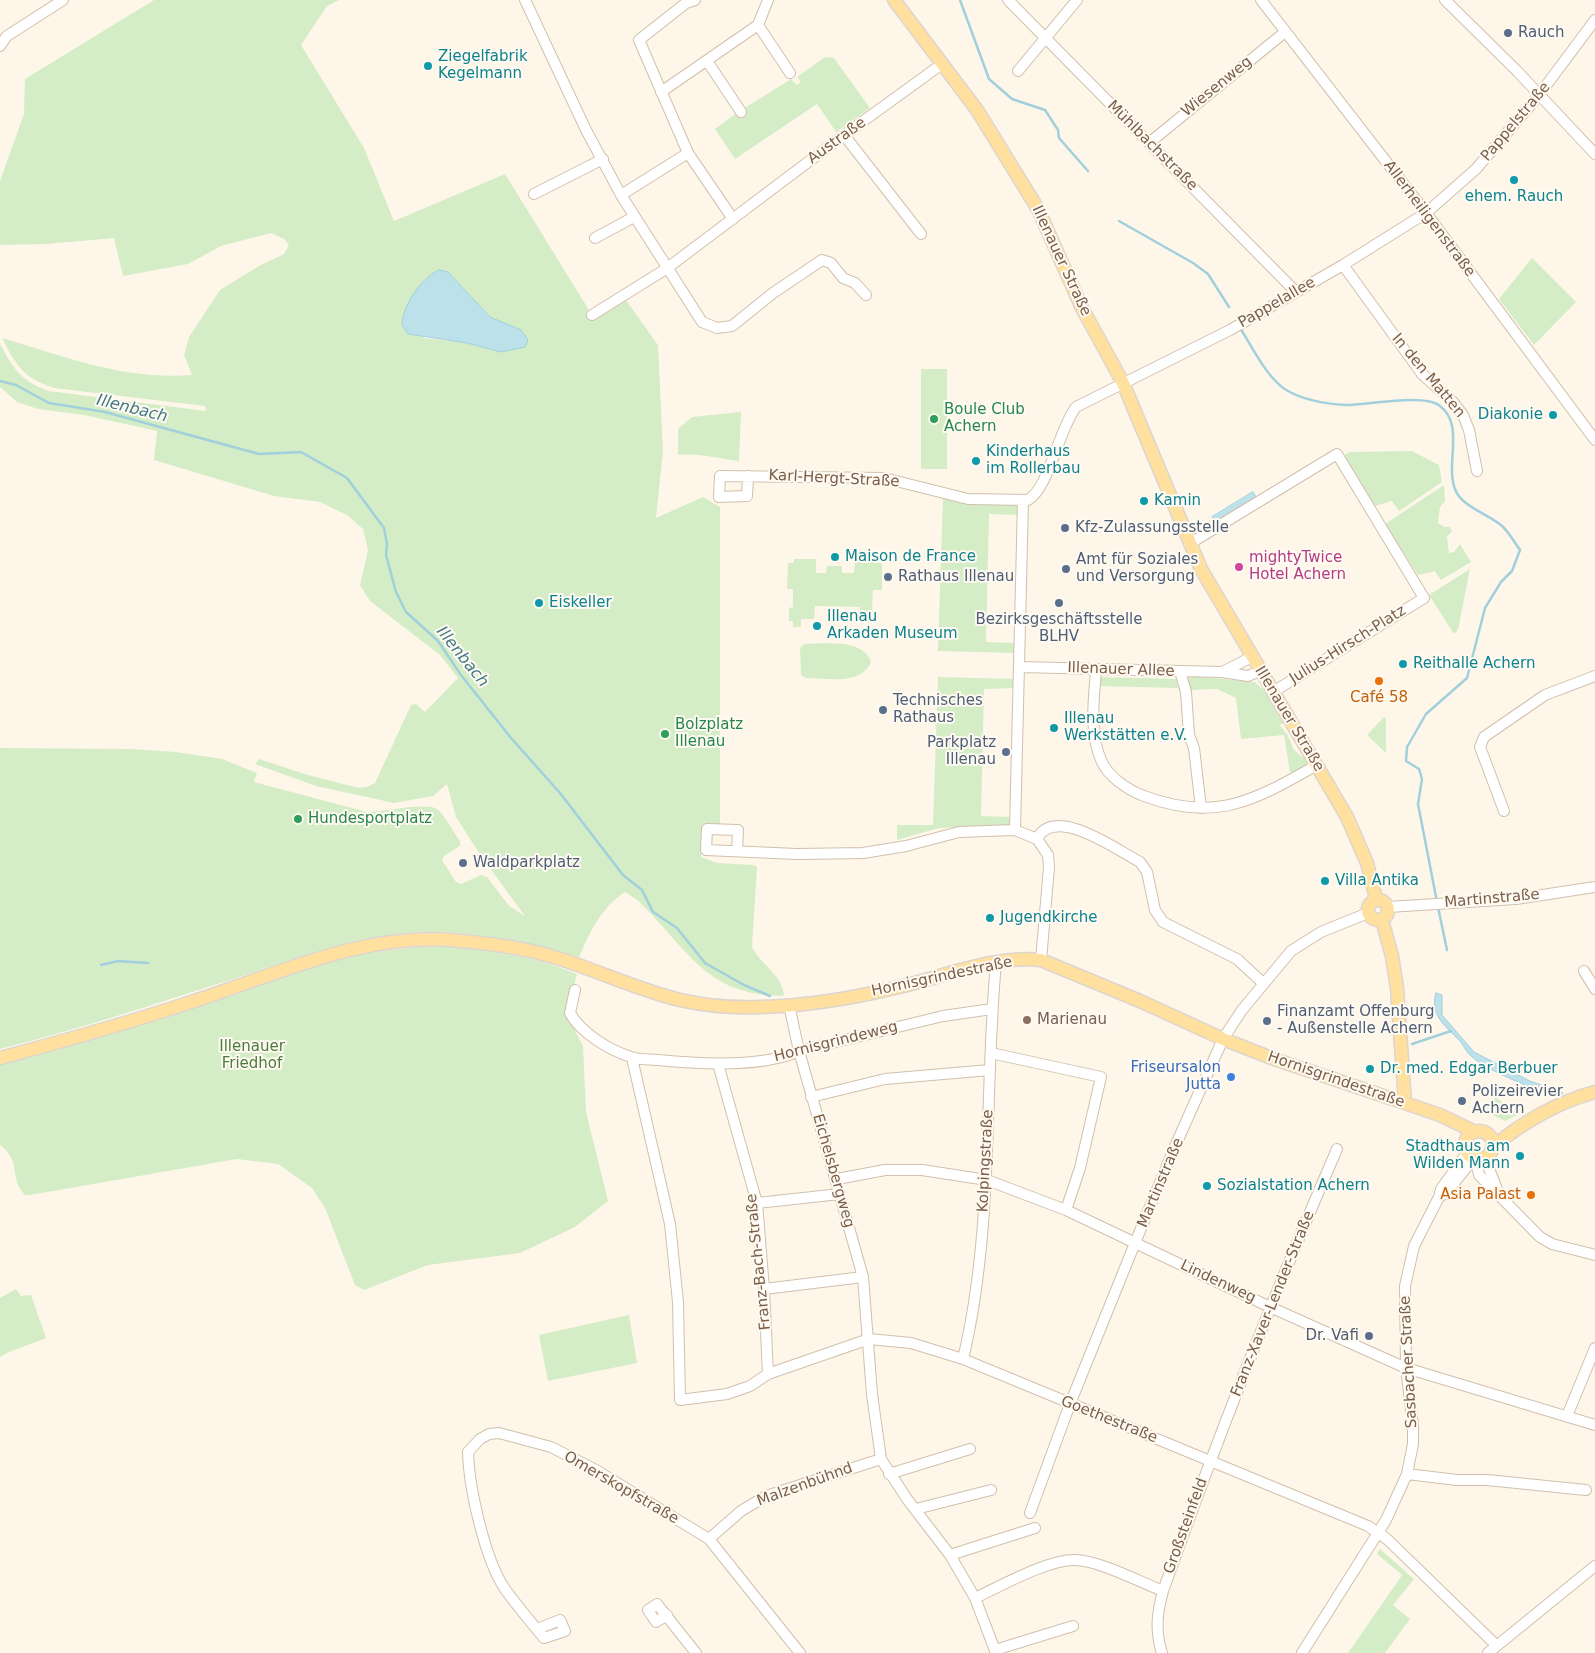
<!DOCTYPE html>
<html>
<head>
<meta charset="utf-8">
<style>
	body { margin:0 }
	canvas { display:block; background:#fef7e9 }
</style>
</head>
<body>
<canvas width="1595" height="1653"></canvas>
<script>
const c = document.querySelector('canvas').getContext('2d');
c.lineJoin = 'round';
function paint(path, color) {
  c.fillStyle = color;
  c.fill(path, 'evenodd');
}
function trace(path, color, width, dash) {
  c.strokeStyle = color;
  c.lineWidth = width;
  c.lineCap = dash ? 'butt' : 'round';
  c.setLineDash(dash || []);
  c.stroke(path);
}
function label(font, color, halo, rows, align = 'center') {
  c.font = font + ' "DejaVu Sans",sans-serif';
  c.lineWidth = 4;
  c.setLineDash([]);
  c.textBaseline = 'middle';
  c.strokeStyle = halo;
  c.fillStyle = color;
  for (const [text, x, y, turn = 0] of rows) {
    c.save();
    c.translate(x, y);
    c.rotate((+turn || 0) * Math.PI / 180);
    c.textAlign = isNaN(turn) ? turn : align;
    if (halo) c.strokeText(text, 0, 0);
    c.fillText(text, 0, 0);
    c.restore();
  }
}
paint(new Path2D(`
	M154,0h185l-12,6 -26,39 63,103 30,73 111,-47 87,141 31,-19 35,49 5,106 -7,67 47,-21 17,10v317h-18l-1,33 16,6 37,2 3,2 -5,80c9,18 31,28 32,49 -63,-1 -83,-26 -122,-70 -12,-13 -22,-26 -37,-34 -24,15 -36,42 -47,68 -49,-15 -99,-29 -151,-28 -66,1 -130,26 -191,46 -78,25 -156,51 -236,71v-301l131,1 45,3 46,7 35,14 -3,9 113,30c15,0 59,-10 70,-3 9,7 16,23 23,32v5l-16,10 -2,4 14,22 5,2 20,-9 6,2 22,29 16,10 -44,-60 -25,-39 -9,-33 -14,12 -39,7 -78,-17 -61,-22 4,-5 49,16 51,13 8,-1 8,-4 36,-78 5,-1 9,8 33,-34 -18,-23 -70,-54 -10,-16 8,-35 -5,-21 -16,-14 -27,-13 -46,-6 -120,-36 3,-29 -73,-16 -46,-6 -21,-7 -17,-15v-43c14,25 20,37 49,47l157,20 -1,-5 -151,-18c-31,-10 -38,-23 -52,-50 65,19 121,42 190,37l-8,-20 5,-18 31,-47 39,-24 25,-12 5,-9 -5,-6 -13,-6 -50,13 -33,18 -65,12 -9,-38 -68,6 -46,1v-64l24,-67 1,-35zM448,272l42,45 13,7 -2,28 -34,-9 -43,-5 -13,-39 8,-11z
	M825,57l9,1 36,50 -34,24 -19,-28 -82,55 -20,-30 23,-17 2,4 6,-3 -3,-4 48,-30 6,6 4,-3 -4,-5z
	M1532,258l44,44 -42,43 -35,-46z
	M921,369h26v100h-26z
	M741,412l-2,49c-20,-2 -41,-8 -61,-6v-26l14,-12z
	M1412,451l27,14 3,17 -43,29 -7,-10 -17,5 -31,-51 6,-3z
	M1444,485l1,16 -5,6 -2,16 6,4h6l2,5 -5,4 2,17 5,-1 6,-8 11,18 -30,18 -6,-9 -17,4 -33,-51z
	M943,496l71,8 4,3 1,8 -30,-1 -3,128 30,1 -1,10 -77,-2z
	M794,559h22v14h10l1,-7h15v7h12l1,-13h20v3h7v27h-9l-1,20h5v13l-17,-1v-15l-45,-1 -1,13h-13v8h-8v-6h-4v-13l4,-1v-18h-6l1,-26h6z
	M1470,569l-12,61 -4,4 -25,-39z
	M804,644c21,0 59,-6 67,18 -10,24 -44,16 -65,16l-5,-3 -1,-27z
	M1192,676l63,6 11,11 18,30 -4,2 8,11 6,14 18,15 -16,9 -6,-2 -6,-37 -43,4 -5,-41 -19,-9 -28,1 -3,-10z
	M938,677l77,2 -1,9 -30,1 -3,127 30,1v8l-72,3 -42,12v-15h36z
	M1100,677l76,2 2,9 -82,-2z
	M1384,717l2,2v34l-19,-18z
	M438,944c52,6 90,10 139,30l-10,41 16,31 3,66 22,89 -33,26 -55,26 -92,12 -64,25 -9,-5 -30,-77 -13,-20 -34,-24 -41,-5 -207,36h-5c-17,-17 -2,-32 -25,-50v-82l115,-30 185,-62 61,-17z
	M1495,1097l24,17 -14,7 -18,-9z
	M16,1289l5,7 10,-1 15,43 -37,14 -9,5v-59z
	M629,1315l8,48 -89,18 -9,-46z
	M1380,1549l34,30 -21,26 17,14 -25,34h-37l54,-78 -25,-21z`), '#d4edc6');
const water = new Path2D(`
	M439,270l9,2 42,45 31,13 7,10 -3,7 -24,5 -34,-9 -59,-9 -6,-9c1,-20 18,-46 37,-55z
	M1253,492l3,5 -41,25 -3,-5z
	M1436,993l6,2v20l32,37 56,29 33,12 -5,4c-24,-8 -69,-25 -87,-41 -6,-5 -8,-13 -14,-18 -14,-14 -27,-24 -21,-45z`);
paint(water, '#bce1ea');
trace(water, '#a1d0dc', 1);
trace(new Path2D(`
	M960,0l29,79 23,20 33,11 13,20 1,8 29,33
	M1119,221l74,42 15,11 21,33
	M1242,331c11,18 27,50 46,60 16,9 40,13 58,14 21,0 79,-12 94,1 25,19 5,57 15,83 6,18 34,25 47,37 7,6 12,16 18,24l-8,21 -11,11 -16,26 -18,70 -41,36 -19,33 -1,14 13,8 3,10 -4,25 19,98
	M0,381l16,4 33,18 56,9 154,42 42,-2 46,26 37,50 3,16 -1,11 10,37 10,20 32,29 23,34 50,63 49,55 63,82 19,15 11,22 24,16 28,35 39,22 26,11
	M1438,907l9,43
	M101,965l17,-4 30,2
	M1412,1044l39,-13`), '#a1d0dc', 2.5);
const minor = new Path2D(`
	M525,0l61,130 35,65 81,127 15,6 15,-2 41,-33 49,-33 9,3 12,15 12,5 11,12
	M695,0l-9,3 -47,37 49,113 45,66
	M768,0l-10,25 32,48
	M1008,0l288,292
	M1261,0l165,213 169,227
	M1445,0l72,71 78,83
	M0,46l7,-10 56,-36
	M707,61l34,51
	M1018,71l59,-71
	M661,92l97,-67
	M844,135l77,99
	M1149,143l136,-111
	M534,194l69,-35
	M621,195l67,-42
	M595,238l39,-21
	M1343,265l79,109 31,28 10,13 6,15 8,41
	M592,315l74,-46 178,-134 98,-71
	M748,476l-1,20 -28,1 1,-21 164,2 84,21 60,1c21,-12 30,-69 48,-93l154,-77 113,-65 83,-52 50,-44 63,-74 56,-75
	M1189,544l148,-90 87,144 -151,94
	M1020,667l202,5 26,4 12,-5
	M1096,669c-2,30 -7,63 5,91 7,17 27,30 43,36 72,27 111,4 173,-31
	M1180,671l6,21 3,43 5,13 7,60
	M1222,672l30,-15
	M1504,811l-24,-64 4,-10 61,-42 50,-19
	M1015,830l8,-329
	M1037,839c17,-35 80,11 103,23l7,10 8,38 8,12 74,37 26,24
	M737,851l1,-21 -31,-1 -1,21 91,4 66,-1 43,-7 53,-14 56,-2 22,9 11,16 1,12 -8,93
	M1388,907l128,-8 79,-12
	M1584,971l11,18
	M575,990l-5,23c11,20 39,37 61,44 8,3 18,2 27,3 40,4 104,8 141,-9l144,-35 49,-7
	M789,1005l10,46 64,226 9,117 9,65 26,40 43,56 25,43 21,55
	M991,1053l110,24 -21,91 -14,42
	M632,1058l38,166 8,78 2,98 47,-6 23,-8 18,-12 101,-35 42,4 52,16 405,167 19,13 109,106
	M718,1064l39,139 7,86 4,85
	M811,1097l74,-18 105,-9
	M1485,1158l13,34
	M1476,1159l3,16 61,62 12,7 43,11
	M837,1179l48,-9h37l65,10 79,30 204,97 136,61 189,57
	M1439,1197l7,-4 28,-35
	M757,1203l83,-9
	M764,1289l99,-12
	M963,1359c31,-130 21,-264 33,-397
	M1567,1416l28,-68
	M889,1474l81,-25
	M1407,1474l50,6h30l99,10
	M916,1509l75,-19
	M1030,1513l40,-109 65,-161 38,-92 50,-112 19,-29 49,-59 30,-19 47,-19
	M709,1539l32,-28 25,-15 115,-37
	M950,1555l85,-27
	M975,1598c26,-12 73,-39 101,-38 24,1 64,22 87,31
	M667,1615l-11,7 -8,-12 9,-6 39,49
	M537,1629l23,-9 5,11 -21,7c-13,-16 -27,-32 -39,-49 -20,-29 -36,-101 -37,-137l12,-13 9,-5 10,-1 52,14 45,23 113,69 91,114
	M995,1650l78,-24
	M1162,1653c-7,-22 -5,-40 1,-62 53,-149 111,-297 174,-442
	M1302,1653l84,-133 21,-46 6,-30v-19l-7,-57 -1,-82 9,-40 25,-49 2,-8 26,-36
	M1488,1653l107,-87`);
const major = new Path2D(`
	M894,0l83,110 61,99 44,99 41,75 78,186 146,248 20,46 9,36
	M1368 910a10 10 0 1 1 20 0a10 10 0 1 1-20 0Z
	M1382,920l10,36 5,32 8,115
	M0,1058c64,-17 128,-35 191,-56 84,-27 171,-69 260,-62 23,2 47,4 70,9 55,10 105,38 159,51 26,6 54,8 80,7 46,-1 94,-9 139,-20 43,-10 97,-32 142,-27l99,41 83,38 51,20 166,56 35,17
	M1465 1145a14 14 0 1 1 28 0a14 14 0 1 1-28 0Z
	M1492,1148c29,-25 66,-46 103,-56`);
trace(minor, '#d2bfad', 12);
trace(major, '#ddd5d0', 15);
trace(minor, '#fff', 10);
trace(major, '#ffe09f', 12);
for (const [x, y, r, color] of [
	[1508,33,5,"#5c6f8a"],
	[428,66,5,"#0f9aa8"],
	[1514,180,5,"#0f9aa8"],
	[1553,415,5,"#0f9aa8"],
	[934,419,5,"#2e9e5b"],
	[976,461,5,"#0f9aa8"],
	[1144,501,5,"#0f9aa8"],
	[1065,528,5,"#5c6f8a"],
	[835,557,5,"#0f9aa8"],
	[1239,567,5,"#d1479c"],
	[1066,569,5,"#5c6f8a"],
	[888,577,5,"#5c6f8a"],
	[539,603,5,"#0f9aa8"],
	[1059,603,5,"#5c6f8a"],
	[817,626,5,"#0f9aa8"],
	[1403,664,5,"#0f9aa8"],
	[1379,681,5,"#e8710a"],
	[883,710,5,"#5c6f8a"],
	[1054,728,5,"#0f9aa8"],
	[665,734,5,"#2e9e5b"],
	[1006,752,5,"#5c6f8a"],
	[298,819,5,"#2e9e5b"],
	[463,863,5,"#5c6f8a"],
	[1325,881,5,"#0f9aa8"],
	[990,918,5,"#0f9aa8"],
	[1027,1020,5,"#8d6e63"],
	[1267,1021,5,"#5c6f8a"],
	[1370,1069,5,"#0f9aa8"],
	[1231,1077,5,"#3f7fe0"],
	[1462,1101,5,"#5c6f8a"],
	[1520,1156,5,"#0f9aa8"],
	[1207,1186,5,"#0f9aa8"],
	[1531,1195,5,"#e8710a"],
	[1369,1336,5,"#5c6f8a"]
]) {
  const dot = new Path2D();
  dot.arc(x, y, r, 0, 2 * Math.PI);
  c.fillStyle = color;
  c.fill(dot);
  trace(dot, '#fffaf1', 2);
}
label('15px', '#4e5e75', '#fffaf1', [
	["Rauch",1518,33],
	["Kfz-Zulassungsstelle",1075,528],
	["Amt für Soziales",1076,560],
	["und Versorgung",1076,577],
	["Rathaus Illenau",898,577],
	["Bezirksgeschäftsstelle",1059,620,"center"],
	["BLHV",1059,637,"center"],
	["Technisches",893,701],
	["Rathaus",893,718],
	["Parkplatz",996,743,"right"],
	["Illenau",996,760,"right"],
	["Waldparkplatz",473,863],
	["Finanzamt Offenburg",1277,1012],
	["- Außenstelle Achern",1277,1029],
	["Polizeirevier",1472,1092],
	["Achern",1472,1109],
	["Dr. Vafi",1359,1336,"right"]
], 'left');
label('15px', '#0d838f', '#fffaf1', [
	["Ziegelfabrik",438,57],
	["Kegelmann",438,74],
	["ehem. Rauch",1514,197,"center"],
	["Diakonie",1543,415,"right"],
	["Kinderhaus",986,452],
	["im Rollerbau",986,469],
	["Kamin",1154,501],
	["Maison de France",845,557],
	["Eiskeller",549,603],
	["Illenau",827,617],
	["Arkaden Museum",827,634],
	["Reithalle Achern",1413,664],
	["Illenau",1064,719],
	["Werkstätten e.V.",1064,736],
	["Villa Antika",1335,881],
	["Jugendkirche",1000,918],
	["Dr. med. Edgar Berbuer",1380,1069],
	["Stadthaus am",1510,1147,"right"],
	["Wilden Mann",1510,1164,"right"],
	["Sozialstation Achern",1217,1186]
], 'left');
label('15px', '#7b5e4a', '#fffaf1', [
	["Wiesenweg",1217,87,-39],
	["Pappelstraße",1516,122,-50],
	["Austraße",837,141,-36],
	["Mühlbachstraße",1152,146,45],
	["Allerheiligenstraße",1429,219,53],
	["Illenauer Straße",1061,261,65],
	["Pappelallee",1277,303,-30],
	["In den Matten",1428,376,50],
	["Karl-Hergt-Straße",834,479,3],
	["Julius-Hirsch-Platz",1348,645,-32],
	["Illenauer Allee",1121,670,2],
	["Illenauer Straße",1289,719,59],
	["Martinstraße",1492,899,-5],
	["Hornisgrindestraße",942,977,-12],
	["Hornisgrindeweg",836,1042,-14],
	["Hornisgrindestraße",1336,1080,19],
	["Kolpingstraße",986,1161,-87],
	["Eichelsbergweg",833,1171,74],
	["Martinstraße",1161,1183,-67],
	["Franz-Bach-Straße",759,1262,-96],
	["Lindenweg",1218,1282,25],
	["Franz-Xaver-Lender-Straße",1273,1304,-68],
	["Sasbacher Straße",1409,1362,-93],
	["Goethestraße",1109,1420,22],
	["Malzenbühnd",805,1485,-20],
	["Omerskopfstraße",621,1488,30],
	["Großsteinfeld",1186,1526,-70]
]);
label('15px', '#27864d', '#fffaf1', [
	["Boule Club",944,410],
	["Achern",944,427],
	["Bolzplatz",675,725],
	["Illenau",675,742],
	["Hundesportplatz",308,819]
], 'left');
label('15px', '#b23c85', '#fffaf1', [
	["mightyTwice",1249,558],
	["Hotel Achern",1249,575]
], 'left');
label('15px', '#c56008', '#fffaf1', [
	["Café 58",1379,698],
	["Asia Palast",1521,1195,"right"]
]);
label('15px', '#785e54', '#fffaf1', [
	["Marienau",1037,1020]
], 'left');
label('15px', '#4d7b3e', '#fffaf1', [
	["Illenauer",252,1047],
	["Friedhof",252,1064]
]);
label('15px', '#366cbe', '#fffaf1', [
	["Friseursalon",1221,1068],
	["Jutta",1221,1085]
], 'right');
label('italic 16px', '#3f7988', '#fffaf1', [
	["Illenbach",132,409,14],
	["Illenbach",462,657,51]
]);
</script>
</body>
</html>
